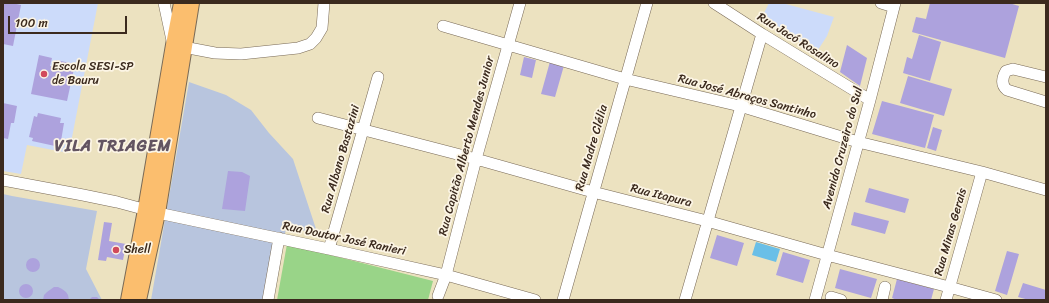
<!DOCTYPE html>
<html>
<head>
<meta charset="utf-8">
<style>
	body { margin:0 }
	#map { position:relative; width:1049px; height:303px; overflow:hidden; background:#ece2c0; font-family:Sriracha,sans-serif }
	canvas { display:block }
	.frame { position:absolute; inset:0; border:4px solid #3b2a1e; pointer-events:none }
	.scale { position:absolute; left:8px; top:16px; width:119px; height:18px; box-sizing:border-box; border:2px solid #3b2a1e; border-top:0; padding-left:5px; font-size:12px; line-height:14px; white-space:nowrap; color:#3b2a1e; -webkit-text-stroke:3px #fcf5e5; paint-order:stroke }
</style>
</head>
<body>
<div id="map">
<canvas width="1049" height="303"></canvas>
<div class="frame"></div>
<div class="scale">100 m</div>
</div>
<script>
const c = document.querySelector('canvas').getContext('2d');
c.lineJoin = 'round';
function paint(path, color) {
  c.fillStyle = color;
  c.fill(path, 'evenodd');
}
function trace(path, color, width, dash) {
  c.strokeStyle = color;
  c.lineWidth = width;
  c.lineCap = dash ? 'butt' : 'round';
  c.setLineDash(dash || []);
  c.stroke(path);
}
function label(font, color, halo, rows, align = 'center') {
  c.font = font + ' Sriracha,sans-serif';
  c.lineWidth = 3.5;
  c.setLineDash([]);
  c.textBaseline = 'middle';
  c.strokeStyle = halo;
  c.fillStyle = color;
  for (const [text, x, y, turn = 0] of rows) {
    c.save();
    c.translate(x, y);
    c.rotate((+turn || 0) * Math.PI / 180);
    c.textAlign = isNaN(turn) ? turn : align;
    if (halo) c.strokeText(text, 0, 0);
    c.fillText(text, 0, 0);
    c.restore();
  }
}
paint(new Path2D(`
	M3,3h95l-29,150 -42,-8 -6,29 -18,-3z
	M769,3h13l52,14 -7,19 -11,17 -54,-36z`), '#ccdbfa');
paint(new Path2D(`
	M189,82l37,13 25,15 18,23 24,26 24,73 -31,-3 -16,71h-119z
	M3,194l9,2 85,15 -11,58 16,31h-99z`), '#b8c5de');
paint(new Path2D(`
	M287,244l146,37 -5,19h-151z`), '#99d488');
paint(new Path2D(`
	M756,242l24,7 -4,13 -24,-7z`), '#6abfe7');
paint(new Path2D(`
	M3,3h9l9,2 -8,41 -10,-2z
	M930,3h79l10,3 -14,52 -93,-26 4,-15 10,2z
	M919,35l22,7 -11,39 -27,-8 4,-16 5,2z
	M847,45l20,13 -7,28 -20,-14z
	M39,55l13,3 -2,8 5,1 1,-7 19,4 -8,37 -36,-7z
	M524,57l12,3 -4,18 -12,-3z
	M551,58l14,4 -10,35 -14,-3z
	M908,76l44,13 -8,27 -44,-13z
	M882,101l52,14 -9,33 -53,-14z
	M3,103l14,3 -3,17h-3l-3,16 -5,-1z
	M38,113l23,5 -1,5h4l-3,18h-4l-2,5 -23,-5 1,-3 -4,-1 5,-21 3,1z
	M933,127l9,3 -6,21 -9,-3z
	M228,171l14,1 8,4 -5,35 -23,-2z
	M869,188l40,11 -4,14 -40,-11z
	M854,212l35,9 -4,13 -34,-9z
	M104,222l8,1 -3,18 17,3 -3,16 -16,-3 -1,4 -8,-1z
	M717,235l27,8 -7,23 -27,-8z
	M1007,251l12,3 -12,41 -12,-4z
	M783,252l27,8 -7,23 -27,-8z
	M26 265a7 7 0 1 1 14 0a7 7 0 1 1-14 0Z
	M840,269l37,10 -6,19 -36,-10z
	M897,279l37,10 -3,11h-34l-5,-2z
	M1023,283l23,7v10h-17l-11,-3z
	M19 291a7 7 0 1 1 14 0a7 7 0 1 1-14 0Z
	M54,287h4l4,2 4,3 2,3 1,5h-26l1,-5 3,-3z
	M92,297h5l3,3h-11z`), '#ada2dd');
const minor = new Path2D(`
	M164,3l9,42 42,8 26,1 57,-6 12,-4 6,-6 6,-10 2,-25
	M714,3l48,31 108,66
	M881,3l13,4
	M443,26l182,53 115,27 118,36 124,30 64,18
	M1046,77l-33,-8 -7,2c-4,7 -5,14 1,19l39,12
	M318,118l158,41 117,33 114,29 120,34 122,32 47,13
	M3,180l80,15 34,7 41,11 171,36 117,26 89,25
	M329,249l49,-172
	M438,296l8,-21 30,-116 44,-156
	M831,297l10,3
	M268,300l11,-62
	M563,300l84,-297
	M685,300l77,-266
	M815,300l55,-200 25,-97
	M882,300l3,-13
	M946,300l36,-128`);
const major = new Path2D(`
	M128,300l17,-90 28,-165 8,-42
	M139,300l19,-87 34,-210`);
trace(minor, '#796a57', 12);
trace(major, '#796a57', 16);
trace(minor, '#fff', 11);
trace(major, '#fbbe6e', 14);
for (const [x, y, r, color] of [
	[44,74,4,"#d1495b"],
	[116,250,4,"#d1495b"]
]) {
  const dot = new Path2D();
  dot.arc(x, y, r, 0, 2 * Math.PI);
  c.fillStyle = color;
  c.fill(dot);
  trace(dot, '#fcf5e5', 1.5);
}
label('12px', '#3b2a1e', '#fcf5e5', [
	["Rua Jacó Rosalino",798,41,32],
	["Rua José Abraços Santinho",747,97,15],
	["Rua Capitão Alberto Mendes Junior",467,146,-75],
	["Rua Madre Clélia",592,148,-74],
	["Avenida Cruzeiro do Sul",843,148,-75],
	["Rua Albano Bastazini",341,159,-74],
	["Rua Itapura",661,196,14],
	["Rua Minas Gerais",951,232,-74],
	["Rua Doutor José Ranieri",344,239,12]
]);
label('12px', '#3b2a1e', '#fcf5e5', [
	["Escola SESI-SP",52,67],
	["de Bauru",52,81],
	["Shell",124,250]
], 'left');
c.letterSpacing = '1px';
label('bold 16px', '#635461', '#fcf5e5', [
	["VILA TRIAGEM",113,147]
]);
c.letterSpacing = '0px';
</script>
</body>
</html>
